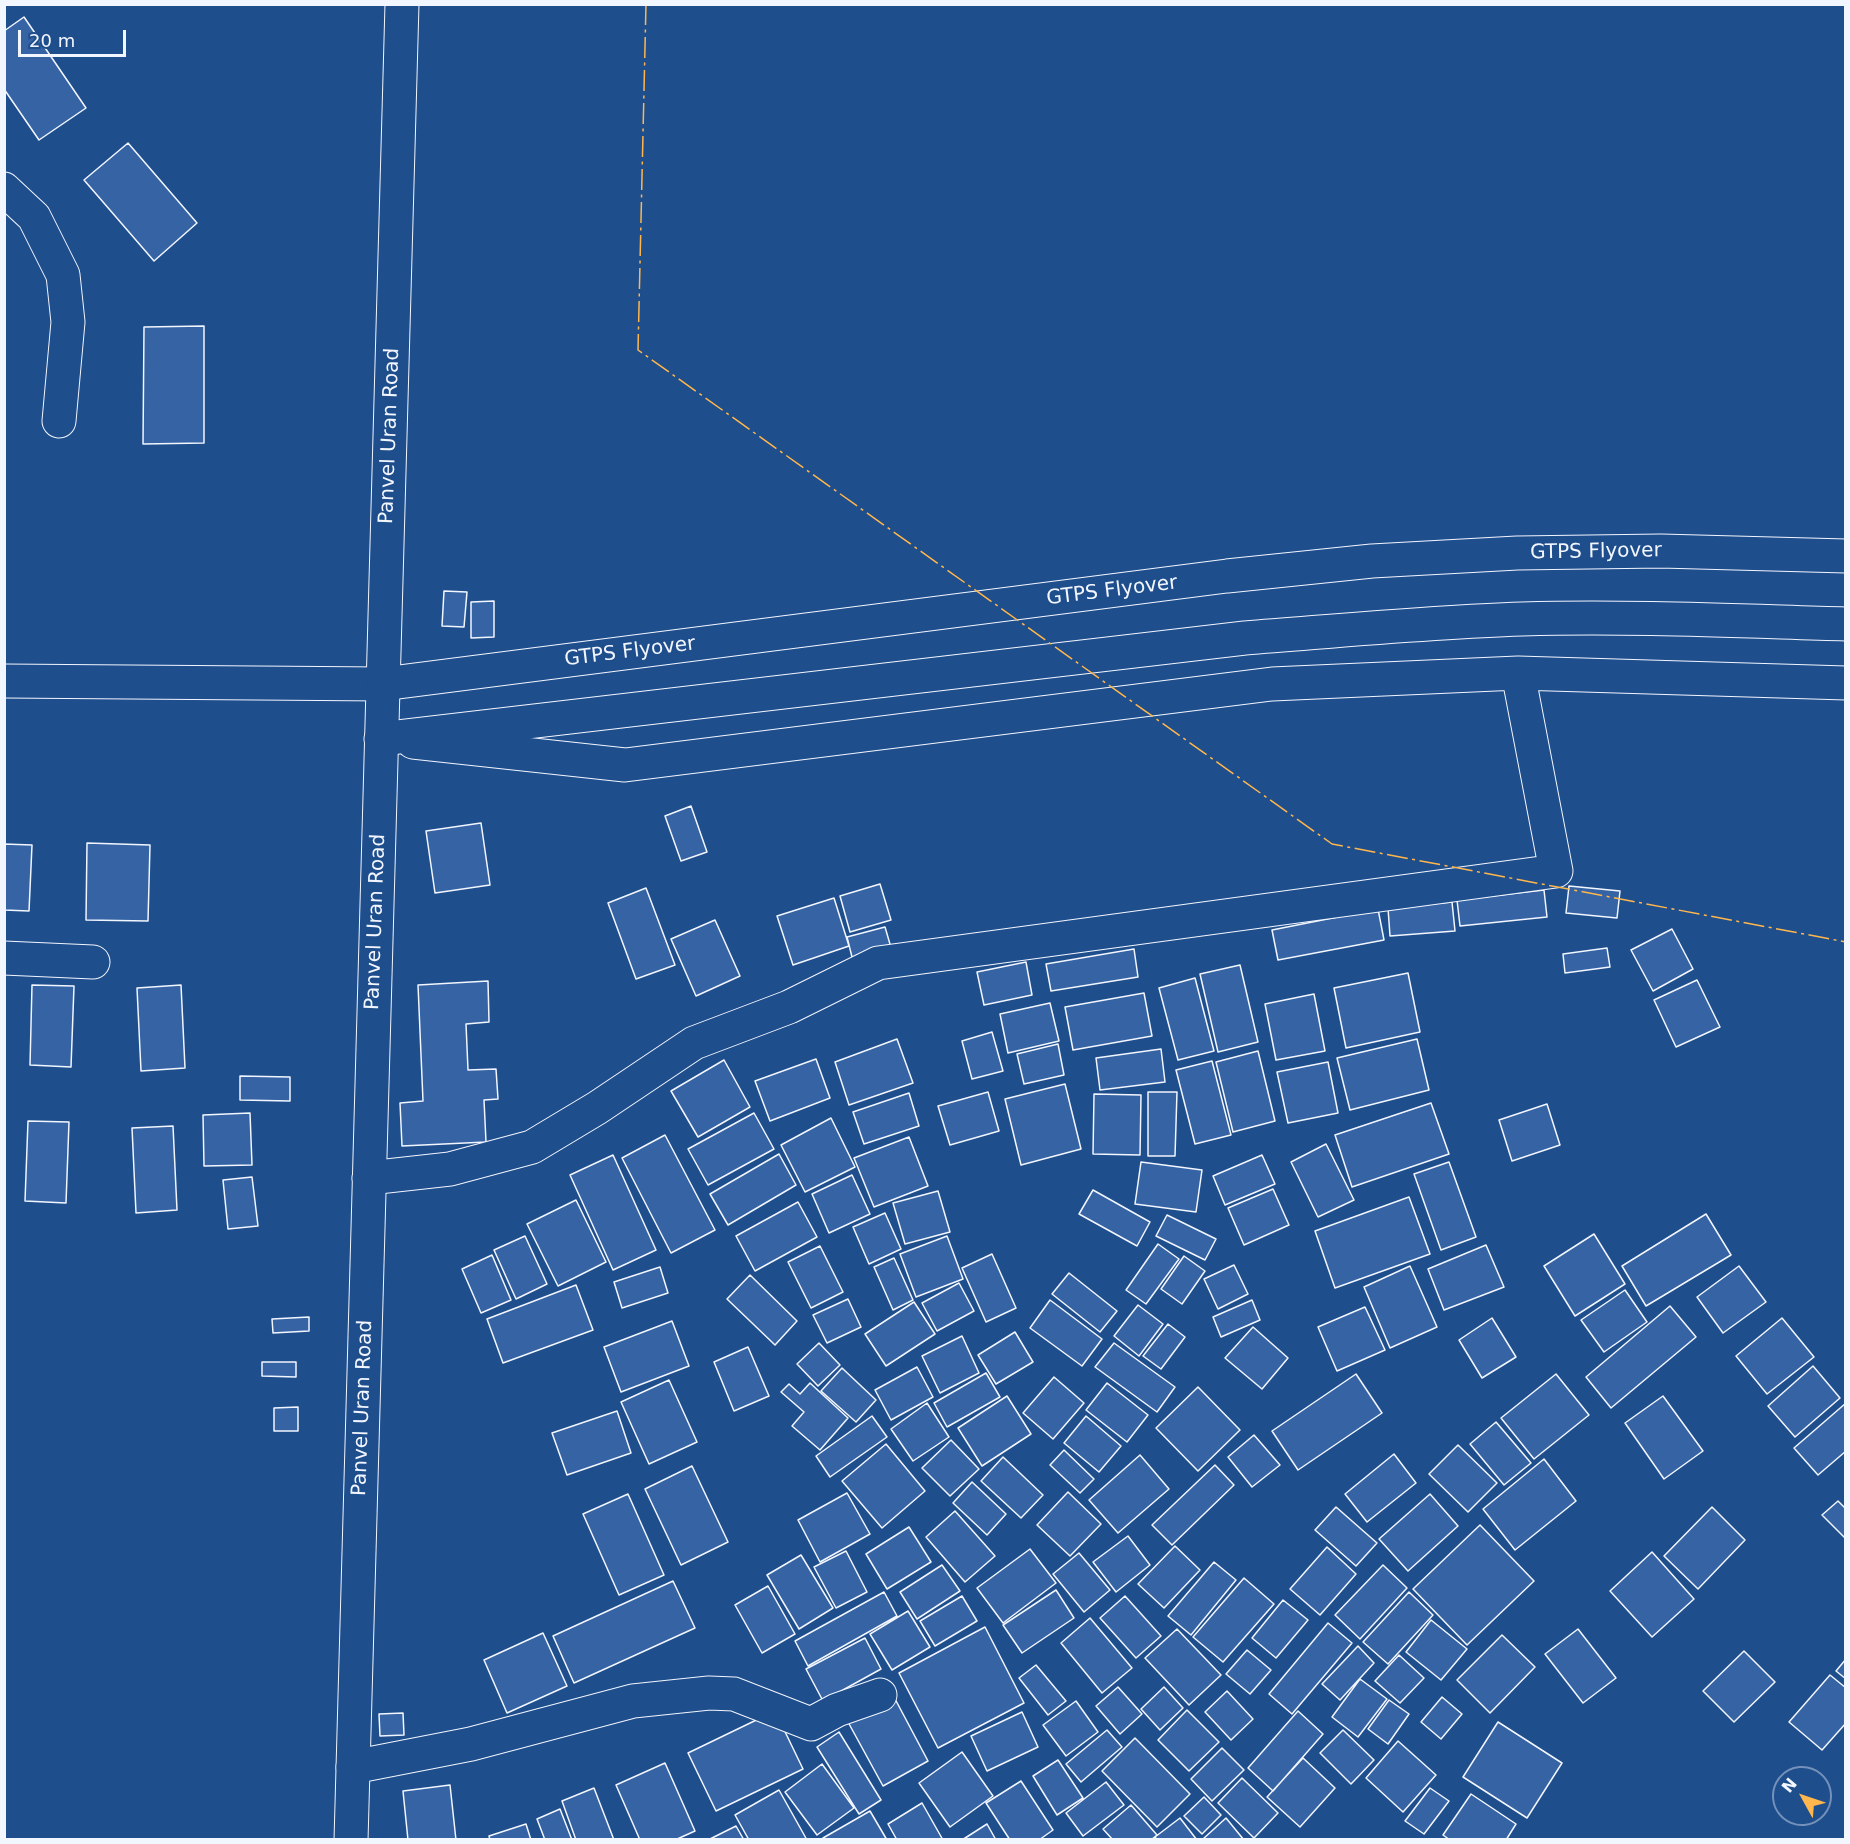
<!DOCTYPE html>
<html>
<head>
<meta charset="utf-8">
<style>
	body { margin:0 }
	#map { position:relative; width:1850px; height:1844px; overflow:hidden; background:#1f4e8c; font-family:"DejaVu Sans",sans-serif }
	canvas { display:block }
	.frame { position:absolute; inset:0; border:6px solid #f2f6ff; pointer-events:none }
	.north { position:absolute; left:1772px; top:1766px; width:60px; height:60px; box-sizing:border-box; background:#1f4e8c; border:2px solid #7391ba; border-radius:50%; rotate:310deg; font-size:16px; font-weight:700; line-height:24px; text-align:center; color:#f2f6ff }
	.north::after { content:''; display:block; margin:auto; width:21px; height:27px; background:#ffb74d; clip-path:polygon(50% 0,100% 100%,50% 72%,0 100%) }
	.scale { position:absolute; left:18px; top:30px; width:108px; height:27px; box-sizing:border-box; border:3px solid #f2f6ff; border-top:0; padding-left:8px; font-size:18px; line-height:21px; white-space:nowrap; color:#f2f6ff; -webkit-text-stroke:4px #1f4e8c; paint-order:stroke }
</style>
</head>
<body>
<div id="map">
<canvas width="1850" height="1844"></canvas>
<div class="frame"></div>
<div class="north">N</div>
<div class="scale">20 m</div>
</div>
<script>
const c = document.querySelector('canvas').getContext('2d');
c.lineJoin = 'round';
function paint(path, color) {
  c.fillStyle = color;
  c.fill(path, 'evenodd');
}
function trace(path, color, width, dash) {
  c.strokeStyle = color;
  c.lineWidth = width;
  c.lineCap = dash ? 'butt' : 'round';
  c.setLineDash(dash || []);
  c.stroke(path);
}
function label(font, color, halo, rows, align = 'center') {
  c.font = font + ' "DejaVu Sans",sans-serif';
  c.lineWidth = 4.5;
  c.setLineDash([]);
  c.textBaseline = 'middle';
  c.strokeStyle = halo;
  c.fillStyle = color;
  for (const [text, x, y, turn = 0] of rows) {
    c.save();
    c.translate(x, y);
    c.rotate((+turn || 0) * Math.PI / 180);
    c.textAlign = isNaN(turn) ? turn : align;
    if (halo) c.strokeText(text, 0, 0);
    c.fillText(text, 0, 0);
    c.restore();
  }
}
const building = new Path2D(`
	M24,17l62,91 -47,32 -35,-51v-58z
	M128,143l69,80 -43,38 -70,-81z
	M204,326v117l-61,1 1,-117z
	M444,591l23,1 -3,35 -22,-1z
	M494,601v36l-23,1v-36z
	M691,806l16,46 -26,9 -16,-45z
	M481,823l9,62 -55,8 -9,-62z
	M87,843l63,2 -2,76 -62,-1z
	M4,844l28,1 -3,66 -25,-1z
	M880,884l11,36 -41,12 -10,-36z
	M1569,886l51,5 -3,27 -51,-5z
	M646,888l29,77 -39,14 -28,-76z
	M1544,890l3,27 -87,9 -3,-26z
	M834,898l15,48 -56,19 -16,-49z
	M1452,902l3,29 -65,5 -2,-28z
	M1378,909l6,31 -106,20 -6,-30z
	M715,920l25,56 -44,20 -25,-57z
	M885,927l7,24 -39,10 -6,-24z
	M1672,929l21,40 -40,22 -22,-41z
	M1607,948l3,19 -45,6 -2,-19z
	M1134,949l4,28 -87,14 -5,-27z
	M1026,962l6,33 -48,10 -7,-33z
	M1240,965l18,77 -40,10 -18,-78z
	M1408,973l12,59 -74,16 -12,-60z
	M1195,978l19,73 -36,9 -19,-72z
	M1697,980l23,47 -44,20 -22,-47z
	M488,981l1,41 -23,2 2,46 28,-1 2,30 -14,1 2,42 -84,4 -2,-43 23,-2 -5,-116z
	M32,985l42,1 -3,81 -41,-2z
	M181,985l4,83 -44,3 -4,-83z
	M1144,993l8,43 -79,14 -8,-43z
	M1314,994l11,57 -49,9 -11,-56z
	M1050,1003l9,38 -51,12 -8,-39z
	M992,1032l11,39 -31,8 -10,-38z
	M897,1039l16,44 -64,22 -14,-43z
	M1417,1039l12,51 -79,20 -13,-52z
	M1058,1044l6,31 -40,9 -7,-30z
	M1161,1049l4,33 -65,8 -4,-32z
	M1258,1051l17,70 -42,11 -17,-70z
	M816,1059l14,39 -60,23 -15,-40z
	M724,1060l26,47 -52,30 -27,-46z
	M1212,1061l19,74 -36,9 -19,-74z
	M1328,1062l10,51 -50,10 -11,-51z
	M240,1076l50,1v24l-50,-1z
	M1065,1084l16,65 -60,16 -16,-66z
	M988,1092l11,39 -49,14 -12,-39z
	M1148,1092h29l-2,64h-27z
	M909,1093l10,33 -55,18 -11,-32z
	M1094,1094l47,1 -1,60 -47,-1z
	M1431,1103l18,51 -97,33 -17,-52z
	M1547,1104l13,41 -48,16 -13,-41z
	M250,1113l2,52 -48,1 -1,-51z
	M754,1113l20,36 -66,36 -20,-36z
	M831,1118l24,49 -50,25 -24,-47z
	M28,1121l41,1 -3,81 -41,-2z
	M173,1126l4,84 -41,3 -4,-85z
	M665,1135l50,95 -44,23 -49,-95z
	M909,1137l19,49 -54,21 -20,-49z
	M1326,1144l28,56 -36,17 -27,-55z
	M779,1154l17,31 -68,40 -18,-31z
	M613,1155l43,95 -43,20 -43,-95z
	M1262,1155l13,29 -50,21 -12,-29z
	M1141,1162l61,8 -6,42 -61,-8z
	M1449,1162l27,75 -35,13 -27,-76z
	M852,1175l18,39 -41,19 -17,-39z
	M252,1177l6,49 -30,3 -5,-49z
	M1273,1189l16,36 -45,20 -16,-37z
	M1093,1190l57,32 -13,24 -58,-32z
	M938,1191l12,41 -45,12 -12,-41z
	M1409,1197l21,57 -95,34 -20,-57z
	M576,1200l30,62 -48,24 -31,-62z
	M798,1202l19,35 -62,34 -19,-35z
	M885,1213l16,36 -32,15 -16,-37z
	M1706,1214l25,41 -85,51 -24,-40z
	M1167,1215l49,24 -11,21 -49,-24z
	M1594,1234l31,50 -50,32 -31,-50z
	M525,1236l22,48 -31,15 -22,-49z
	M947,1236l16,43 -47,18 -16,-43z
	M1158,1244l21,15 -33,45 -20,-14z
	M1486,1245l18,42 -60,23 -16,-41z
	M820,1246l23,46 -32,16 -23,-46z
	M992,1254l24,54 -30,14 -24,-54z
	M492,1255l19,45 -30,13 -19,-44z
	M1184,1256l21,15 -23,33 -21,-15z
	M894,1258l19,42 -20,10 -19,-43z
	M1234,1265l14,29 -30,15 -14,-30z
	M1410,1266l27,61 -47,21 -26,-61z
	M1739,1266l27,36 -43,31 -26,-36z
	M660,1267l8,26 -46,15 -8,-26z
	M1069,1273l48,38 -17,21 -48,-38z
	M750,1275l47,46 -22,24 -48,-46z
	M959,1283l15,28 -37,20 -15,-28z
	M576,1285l17,45 -90,33 -16,-44z
	M1625,1290l22,32 -43,30 -23,-32z
	M848,1299l13,28 -34,16 -14,-28z
	M1050,1300l52,39 -20,27 -52,-38z
	M1252,1300l8,20 -39,17 -8,-20z
	M914,1302l21,32 -49,32 -21,-32z
	M1138,1305l25,19 -24,32 -25,-20z
	M1670,1306l26,31 -85,71 -25,-31z
	M1365,1307l20,43 -48,21 -19,-44z
	M309,1317v14l-36,2 -1,-14z
	M1492,1318l24,39 -34,21 -23,-38z
	M1782,1318l32,39 -47,37 -31,-38z
	M672,1321l17,45 -68,26 -17,-45z
	M1168,1324l17,13 -24,32 -18,-13z
	M1253,1327l35,31 -26,31 -37,-31z
	M1015,1332l18,30 -37,22 -18,-29z
	M962,1336l17,37 -39,20 -18,-37z
	M819,1343l21,22 -22,21 -21,-22z
	M1114,1343l61,44 -18,25 -62,-45z
	M748,1347l21,49 -35,15 -20,-49z
	M262,1362h34v15l-34,-1z
	M1813,1366l27,32 -45,39 -27,-31z
	M917,1367l16,30 -42,23 -16,-30z
	M842,1368l34,32 -20,22 -35,-31z
	M986,1373l14,24 -53,30 -13,-24z
	M1356,1374l26,39 -84,57 -26,-39z
	M1556,1374l33,41 -55,44 -33,-41z
	M1054,1377l30,26 -31,36 -30,-26z
	M669,1380l28,62 -48,22 -28,-62z
	M810,1383l38,35 -28,32 -28,-24 12,-14 -23,-20 8,-8 11,10z
	M1107,1383l41,32 -21,27 -41,-32z
	M1198,1387l42,43 -42,41 -42,-43z
	M1007,1396l24,38 -49,32 -24,-38z
	M1663,1396l40,55 -39,28 -39,-56z
	M927,1403l22,34 -36,24 -22,-32z
	M1846,1403v48l-28,24 -24,-27z
	M298,1407v24h-24v-23z
	M617,1411l14,42 -64,22 -15,-42z
	M872,1416l15,21 -57,40 -14,-21z
	M1086,1416l35,30 -22,26 -35,-29z
	M1496,1422l35,41 -27,22 -34,-41z
	M1254,1435l26,30 -28,22 -24,-30z
	M951,1440l28,29 -29,27 -28,-28z
	M886,1444l39,47 -43,37 -40,-47z
	M1458,1445l39,38 -29,29 -39,-38z
	M1064,1450l30,29 -14,14 -30,-28z
	M1394,1454l22,29 -49,39 -22,-28z
	M1140,1455l29,34 -51,44 -29,-33z
	M1003,1457l40,38 -22,23 -40,-37z
	M1544,1459l32,42 -61,49 -32,-41z
	M1215,1465l19,20 -62,60 -20,-20z
	M692,1466l36,76 -47,23 -36,-76z
	M972,1482l34,32 -19,21 -34,-32z
	M1068,1492l33,32 -31,32 -33,-31z
	M847,1493l23,41 -50,28 -22,-42z
	M628,1494l36,81 -45,20 -36,-81z
	M1430,1494l28,32 -50,45 -29,-32z
	M1838,1501l8,8v30l-24,-24z
	M1336,1507l41,36 -21,23 -41,-36z
	M1712,1507l33,33 -47,49 -34,-33z
	M955,1511l40,45 -30,26 -39,-45z
	M1480,1525l54,56 -67,64 -54,-56z
	M909,1527l22,35 -44,27 -21,-35z
	M1128,1536l22,29 -34,27 -23,-30z
	M1175,1546l25,24 -36,38 -26,-24z
	M1327,1547l29,27 -36,41 -30,-26z
	M1030,1549l26,34 -53,40 -26,-35z
	M846,1551l21,41 -31,16 -22,-41z
	M1652,1552l42,47 -42,38 -42,-46z
	M1079,1553l31,37 -26,22 -31,-38z
	M801,1555l32,53 -34,21 -32,-54z
	M1214,1562l22,18 -45,55 -23,-19z
	M942,1565l18,26 -43,28 -17,-27z
	M1383,1565l24,23 -47,51 -25,-24z
	M1244,1578l30,26 -51,58 -30,-25z
	M673,1581l22,47 -121,55 -21,-47z
	M768,1586l27,48 -33,19 -27,-48z
	M1056,1590l18,28 -52,35 -19,-28z
	M884,1592l13,24 -89,50 -13,-25z
	M1409,1592l24,23 -45,49 -25,-22z
	M962,1596l15,25 -42,25 -15,-25z
	M1125,1596l36,40 -25,22 -36,-40z
	M1283,1600l25,20 -32,38 -24,-20z
	M908,1611l22,36 -38,23 -22,-36z
	M1090,1618l42,50 -30,25 -41,-50z
	M1431,1620l36,29 -26,31 -35,-28z
	M1328,1623l24,20 -60,71 -23,-20z
	M985,1627l39,76 -86,45 -39,-75z
	M1177,1629l44,46 -32,30 -44,-47z
	M1578,1629l38,49 -33,25 -38,-49z
	M543,1633l24,53 -60,27 -23,-53z
	M1502,1635l33,32 -45,46 -33,-33z
	M865,1638l16,31 -58,32 -17,-32z
	M1358,1646l16,17 -34,37 -18,-16z
	M1247,1650l24,20 -21,24 -24,-20z
	M1744,1651l31,31 -41,40 -31,-31z
	M1399,1655l25,23 -24,25 -25,-22z
	M1846,1659v20l-10,-8z
	M1036,1665l30,36 -18,14 -29,-37z
	M1830,1675l16,13v35l-24,27 -33,-28z
	M1360,1679l27,20 -29,38 -26,-20z
	M1118,1687l24,27 -22,20 -24,-28z
	M1164,1687l19,21 -23,22 -19,-21z
	M1227,1691l26,28 -22,21 -26,-28z
	M894,1697l34,64 -45,25 -35,-64z
	M1442,1697l20,17 -21,25 -20,-17z
	M1389,1700l20,14 -21,30 -20,-15z
	M1076,1701l22,31 -32,24 -23,-31z
	M1187,1710l32,32 -30,29 -31,-31z
	M775,1711l28,58 -87,42 -28,-58z
	M1298,1711l25,23 -50,57 -25,-23z
	M1022,1712l16,35 -51,24 -16,-35z
	M403,1713l1,22 -24,1 -1,-22z
	M1498,1722l64,41 -35,55 -64,-41z
	M1107,1730l15,17 -41,35 -15,-18z
	M1343,1730l31,30 -23,24 -31,-31z
	M839,1732l42,68 -22,14 -42,-67z
	M1135,1738l55,56 -33,33 -55,-56z
	M1398,1741l38,34 -33,37 -37,-34z
	M1222,1748l22,22 -32,31 -21,-22z
	M962,1752l31,44 -43,31 -31,-44z
	M1303,1758l32,30 -35,39 -33,-30z
	M1058,1760l25,38 -26,17 -24,-39z
	M665,1763l30,68 -20,9h-35l-24,-55z
	M822,1764l32,44 -37,27 -32,-43z
	M1242,1778l36,35 -24,25 -36,-35z
	M1021,1781l32,49 -14,10h-29l-24,-37z
	M1106,1782l18,23 -41,31 -17,-23z
	M450,1785l6,55h-48l-5,-49z
	M594,1788l20,52h-38l-14,-39z
	M1430,1788l19,13 -25,33 -19,-13z
	M779,1790l28,50h-58l-14,-25z
	M1471,1794l45,30 -10,16h-56l-7,-5z
	M1204,1797l17,18 -19,19 -18,-18z
	M922,1803l21,37h-46l-9,-16z
	M1131,1805l26,30 -6,5h-38l-10,-11z
	M560,1809l12,31h-27l-8,-21z
	M870,1811l17,29h-63l-1,-2z
	M1180,1818l17,22h-40l-2,-3z
	M1226,1818l18,22h-41v-1z
	M526,1824l5,16h-41l-1,-4z
	M987,1824l9,16h-34z
	M736,1826l8,14h-34v-1z`);
paint(building, '#3563a3');
trace(building, '#f2f6ff', 1.5);
const street = new Path2D(`
	M4,189l30,28 29,58 5,47 -9,99
	M1518,673l328,10
	M4,681l379,3
	M4,958l89,4
	M369,1178l81,-9 82,-22 65,-39 97,-65 95,-36 89,-44 678,-92 -38,-198 -246,11 -647,81 -212,-23
	M353,1767l118,-23 162,-43 76,-8 25,1 77,30 26,-14 43,-15`);
const secondary = new Path2D(`
	M383,684l844,-108 145,-15 145,-8 144,-2 185,5
	M381,739l864,-101c92,-7 184,-16 277,-19 108,-3 216,2 324,5`);
const primary = new Path2D(`
	M351,1840l51,-1836`);
trace(street, '#f2f6ff', 35);
trace(secondary, '#f2f6ff', 35);
trace(primary, '#f2f6ff', 35);
trace(street, '#1f4e8c', 33);
trace(secondary, '#1f4e8c', 33);
trace(primary, '#1f4e8c', 33);
trace(new Path2D(`
	M646,4l-8,346 694,494 514,98`), '#ffb74d', 1.5, [21, 4.5, 3, 4.5]);
label('20px', '#f2f6ff', '#1f4e8c', [
	["Panvel Uran Road",390,436,-88],
	["GTPS Flyover",1596,552,-1],
	["GTPS Flyover",1112,591,-7],
	["GTPS Flyover",630,652,-7],
	["Panvel Uran Road",376,922,-88],
	["Panvel Uran Road",363,1408,-88]
]);
</script>
</body>
</html>
